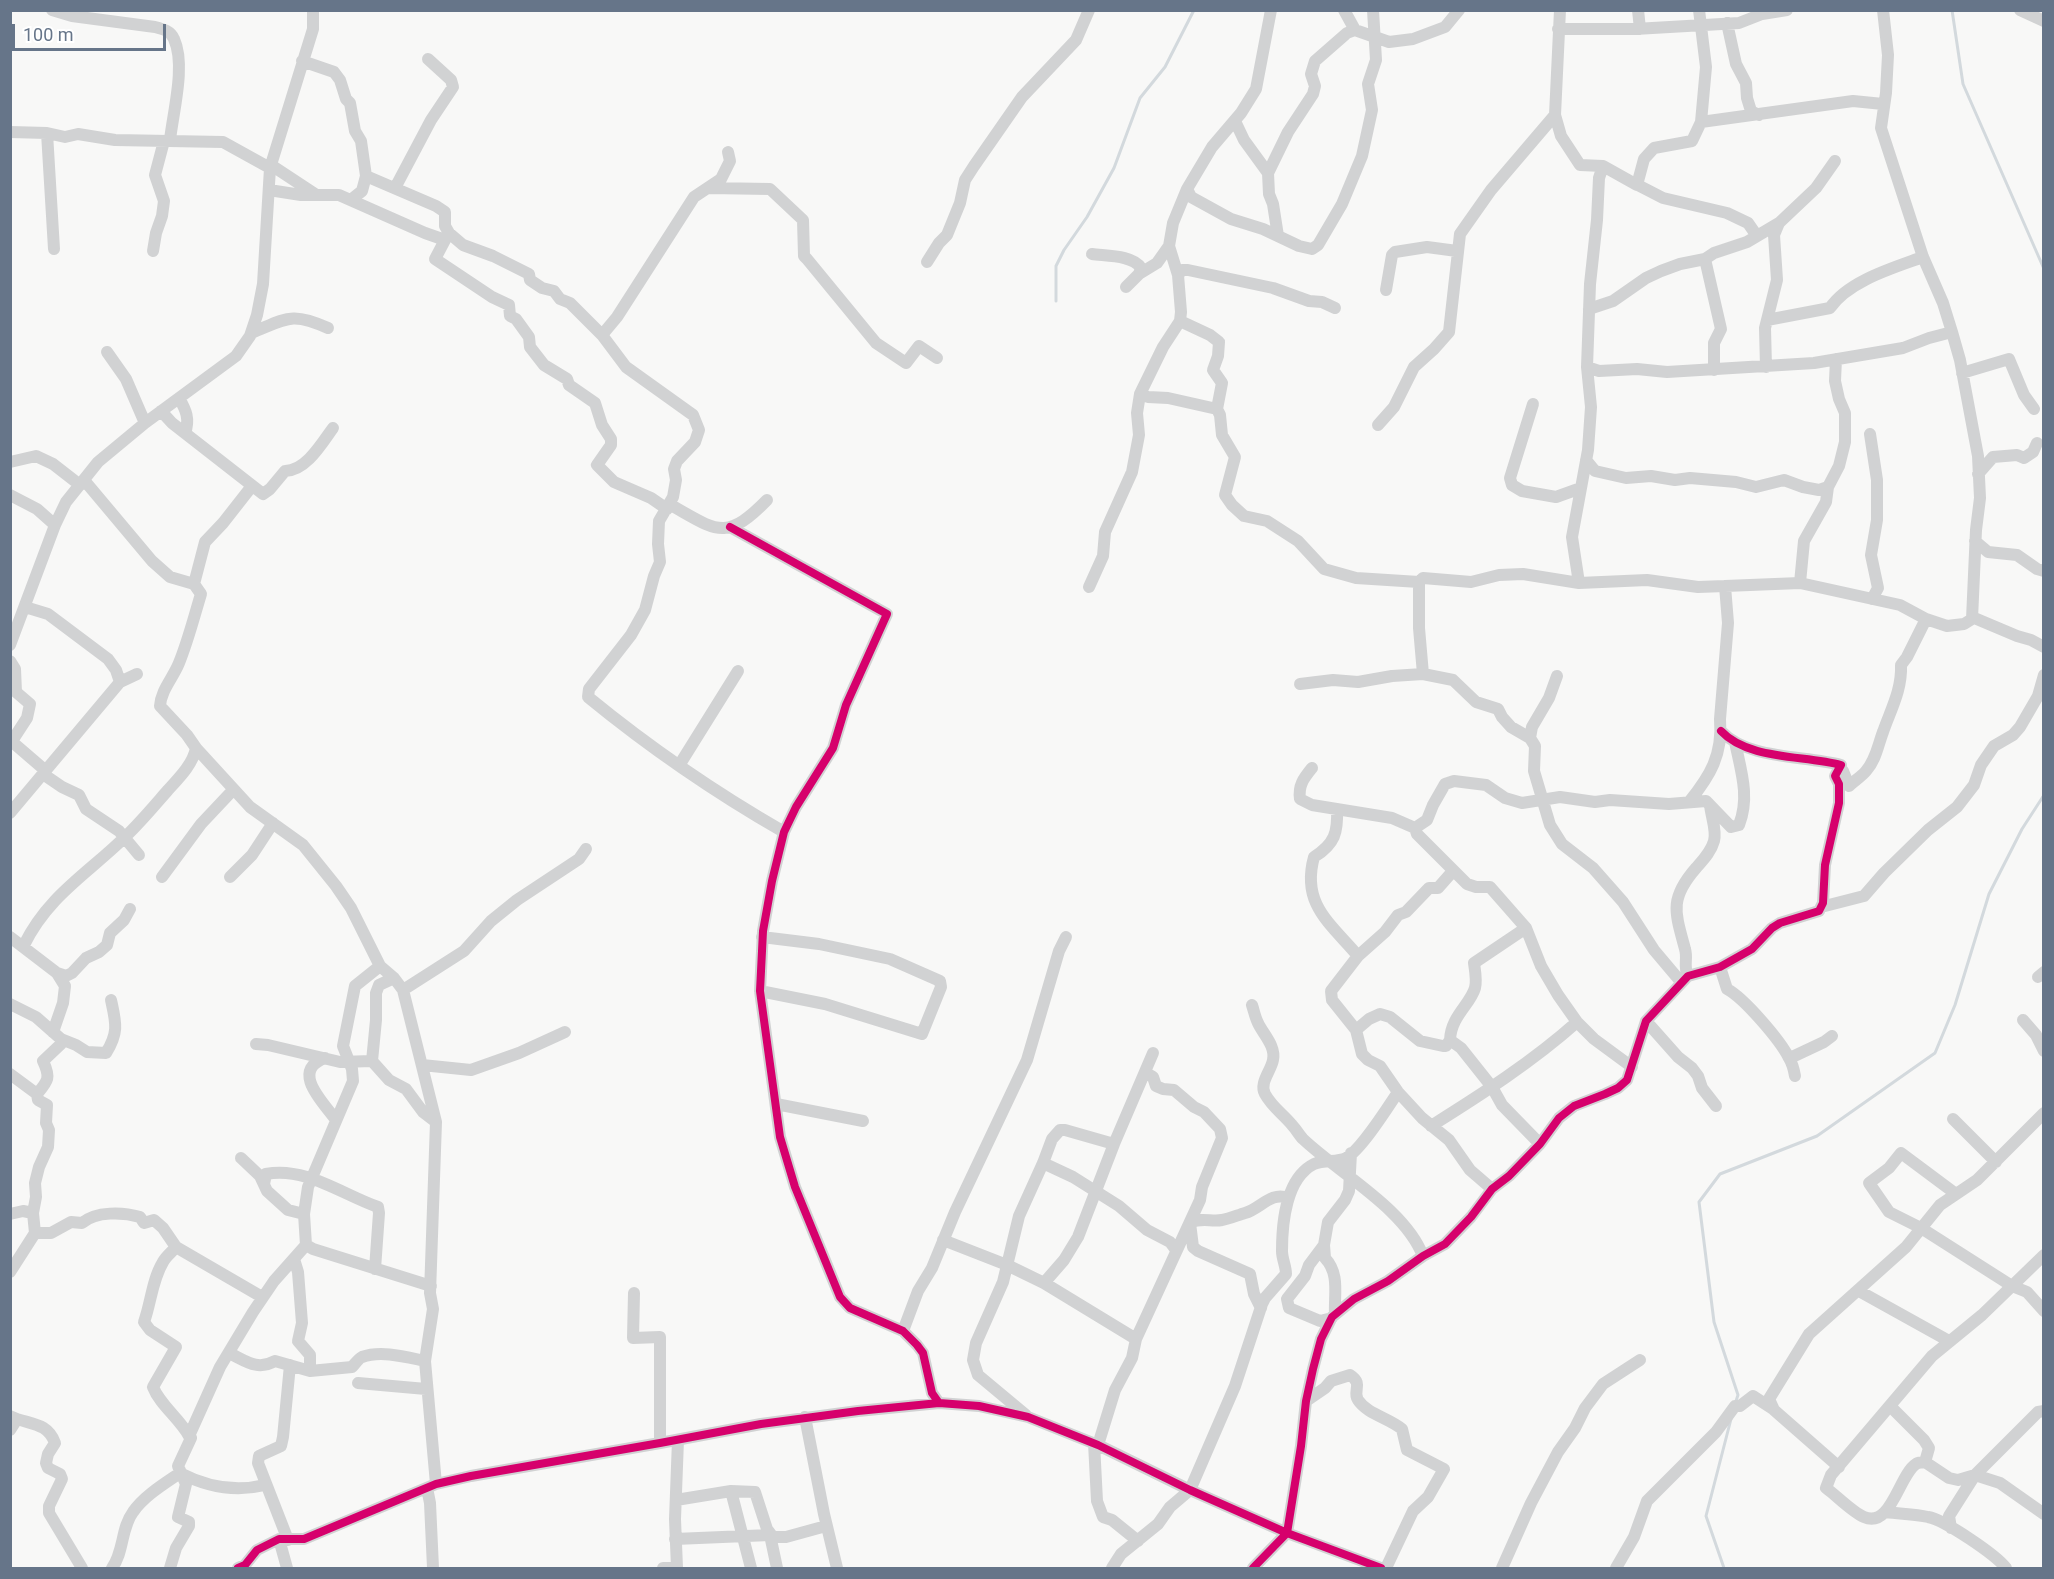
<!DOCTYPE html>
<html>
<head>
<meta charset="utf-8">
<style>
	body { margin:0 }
	#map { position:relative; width:2054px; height:1579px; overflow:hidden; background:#f8f8f7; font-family:Roboto,sans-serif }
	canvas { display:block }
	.frame { position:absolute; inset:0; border:12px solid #667589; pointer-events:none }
	.scale { position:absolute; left:12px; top:24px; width:154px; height:27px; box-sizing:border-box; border:3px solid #667589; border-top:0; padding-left:8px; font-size:18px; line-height:21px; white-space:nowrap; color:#667589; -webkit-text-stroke:4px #fff; paint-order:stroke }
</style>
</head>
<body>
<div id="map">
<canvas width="2054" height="1579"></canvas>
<div class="frame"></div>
<div class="scale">100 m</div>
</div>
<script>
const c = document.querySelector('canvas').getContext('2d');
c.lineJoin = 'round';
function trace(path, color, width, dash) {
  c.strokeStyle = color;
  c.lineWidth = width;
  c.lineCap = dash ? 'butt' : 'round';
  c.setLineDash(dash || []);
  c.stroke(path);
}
trace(new Path2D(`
	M1952,10l11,74 81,185
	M1056,301v-35l8,-16 23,-33 27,-49 26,-70 25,-31 29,-57
	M1736,1401l2,-6 -24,-73 -15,-120 21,-28 97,-38 118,-83 20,-48 34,-111 33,-65 22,-34
	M1724,1568l-18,-52 25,-97`), '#d3d9dd', 3);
trace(new Path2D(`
	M52,10l20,6 83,11c8,2 16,4 19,12 12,26 -1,73 -4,101
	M1344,10l11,20
	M1560,10l-5,105 6,21 19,29 23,1 34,19 7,-26 10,-11 38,-7 9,-19 152,-21 30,3
	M1638,10l2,19
	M1699,10l7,57 -5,55
	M2020,10l24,11
	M1727,23l9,41 10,19 1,15 4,13 8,4
	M1558,29h77l104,-6 23,-9 25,-4
	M302,61l32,11 6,8 6,19 4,4 5,28 6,10 5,35 -4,15 -10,8
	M1235,121l9,19 24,33 1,21 4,10 5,32
	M10,132l37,1 18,4 13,-3 37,6 108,2 47,26
	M47,133l7,116
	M728,152l2,9 -9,18 -27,18 -77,120 -15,18 24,32 67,48 6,15 -4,12 -18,19 -3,8 2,11 -3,17 -14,24 -1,23 2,18 -6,14 -9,34 -14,25 -42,54 -1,8c61,50 128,96 196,135
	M271,165l44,29
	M1268,173l20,-41 25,-38 2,-8 -4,-12 4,-13 32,-28 8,-3 34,12 24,-3 32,-12 14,-17
	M366,176l70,30 9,6v14l4,7 14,12 30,11 36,18 1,6 12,8 12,3 6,8 10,4 32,32
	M1630,181l33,17 64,15 21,10 9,13
	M395,188l36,-68 22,-33 -2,-7 -23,-21
	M709,188l61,1 33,31 1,36 3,3 69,84 30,20 13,-17 18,12
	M1187,189l4,8 40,22 32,10 36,17 13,3 6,-4 24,-41 20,-48 10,-46 -4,-26 8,-24 -3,-50
	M269,190l32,5h38l86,38 20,7 -10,19 57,38 17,8 1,11 6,3 13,18 1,10 14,18 23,14 2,6 26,18 7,22 9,14v6l-14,20 17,17 37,16 16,11
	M153,251l3,-18 6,-17 2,-15 -9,-26 9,-34
	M1092,254c14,2 41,1 49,14l-2,6
	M1705,259l16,70 -7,14v27
	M927,262l12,-19 8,-8 13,-32 5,-23 9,-14 48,-69 54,-57 13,-30
	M1178,275l4,-5h6l85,18 36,13 13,1 13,6
	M1126,287l13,-13 18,-11 12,-17 4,-23 14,-34 25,-42 29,-34 15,-24 15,-79
	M1386,290l6,-35 3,-3 32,-5 30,4
	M1589,309l24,-8 33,-23 15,-7 19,-7 25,-5 9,-6 33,-11 32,-19
	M1767,320l63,-12c18,-27 63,-40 93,-51
	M1180,321l30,14 9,7 -1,14 -5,14 9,13 -5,26 3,6 2,20 13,22 -10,38 7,10 12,11 23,5 31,20 26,28 32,9 63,4 4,-4 48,4 28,-7 24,-1 56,9 68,-3 51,7 27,-1
	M251,333c35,-14 40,-22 77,-5
	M107,352l19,27 19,44
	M1587,367l12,4 38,-2 30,3 147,-9 89,-15 26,-10 23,-6 -9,-29 -20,-46 -42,-129 5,-35 2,-38 -5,-45
	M1766,367l-1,-39 12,-48 -3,-45 5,-12 37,-35 19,-27
	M1962,373l47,-14 15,36 10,14
	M1140,394l8,3 20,1 49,11
	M179,398c7,12 11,21 6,35
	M1533,404l-23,74 2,7 10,6 34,6 25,-9
	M161,411l11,12 91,71 7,-5 15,-18c21,0 37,-28 48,-43
	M1378,425l16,-18 20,-40 20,-18 15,-17 11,-98 31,-44 64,-75
	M1870,434l7,46v40l-6,35 7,33 -6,11
	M1586,460l9,11 31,7 25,-2 24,4 15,-2 46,4 20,5 28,-7 19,7 16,3 9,-3
	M10,462l26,-6 17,8 27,21
	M1978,474l15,-17 24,-2 7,3 9,-6 4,-9
	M10,495l27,14 18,16
	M669,504c47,26 56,39 98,-4
	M730,527l157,87 -41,91 -13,43 -37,59 -12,25 -12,49 -9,50 -3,60 20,146 15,50 45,110 10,11 53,23 14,14 6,8 9,40 7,10
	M1975,541l13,11 29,3 20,14 7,2
	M1419,582v46l4,46
	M1579,583l-7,-46 16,-87 3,-43 -4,-40 3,-83 7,-64 2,-42 4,-12
	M1800,583l100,22 26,14 21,7 17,-2 8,-5 4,-89 4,-32 -2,-42 -18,-96 -8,-28
	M194,584l11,-42 18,-19 29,-37
	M1089,587l14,-31 2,-24 27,-60 7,-37 -2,-22 3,-19 23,-47 17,-26 1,-9 -3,-37 -9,-29
	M25,607l23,7 60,45 8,11 4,12
	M1972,617l45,19 14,4 13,7
	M10,645l45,-120 11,-23 32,-40 47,-39 91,-67 14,-20 7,-21 6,-31 7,-116 43,-139v-19
	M10,661l5,8 1,23 14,12 -3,14 -15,23
	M1300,684l33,-4 25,2 34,-6 31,-2 30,6 23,22 22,7 4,8 9,10 19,11 5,8 -1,25 16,54 12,19 31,24 30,34 31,48 27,32
	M1530,738l2,-11 17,-29 8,-22
	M10,740l36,31
	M196,748l54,59 53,38 33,41 15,22 29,58 14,12 9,12 33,132 -6,171 3,16 -8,52 11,123
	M680,764l58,-93
	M1312,768c-8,10 -14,17 -12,31l12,6 80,13 23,10 2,6 50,50 9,3h14l36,41 15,38 17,29 19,27 17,17 38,28
	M1843,771l6,15c5,-5 12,-9 17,-15 10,-11 12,-26 17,-39 8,-23 19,-42 18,-67l6,-8 19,-38
	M43,774l19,13 17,8 7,14 33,22 20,24
	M1689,802c21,-26 34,-47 31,-83l8,-96 -3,-37 75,-3 4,-42 22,-39 2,-15 11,-21 6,-24v-29l-6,-14 -4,-18 1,-22
	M1337,809c1,23 -2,35 -23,48 -13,47 16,66 44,99
	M10,813l110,-131 17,-8
	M1415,828l12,-8 6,-15 12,-21 9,-3 32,4 19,13 17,5 38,-6 35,5 15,-2 59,4 37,-3 25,26 8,-2c11,-28 2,-54 -4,-83
	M1453,871l-15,17h-9l-23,24 -8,3 -13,17 -27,24 -27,35 1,9 24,30 6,24 6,6 12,6 18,26 24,26 27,22 21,30 22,19
	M162,877l39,-53 32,-34
	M230,877l22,-22 21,-32
	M1821,907l43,-11 20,-23 44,-43 29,-23 17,-22 7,-20 13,-19 19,-11 7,-8 18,-31 6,-21
	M1526,928l-52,35c1,7 3,18 1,25 -5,17 -24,28 -25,52l11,8 31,39 10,18 38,39
	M10,937l47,36 8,13 -2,17 -10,29
	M24,945c24,-49 63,-71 100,-107 16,-15 30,-32 44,-48 11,-12 25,-26 28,-42l-9,-13 -27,-29c1,-16 13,-28 19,-43 9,-22 15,-46 22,-69l-7,-10 -24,-7 -18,-16 -68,-81
	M1720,967l7,22c17,9 53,51 62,69 3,5 5,12 6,18
	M57,973l9,3 6,-3 14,-15 13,-6 8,-7 3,-12 14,-13 6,-11
	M1688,976c-5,-9 0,-17 -3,-27 -10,-37 -16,-50 11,-81 7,-8 15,-16 18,-27 3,-10 -3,-25 -4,-36
	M2038,977l6,-5
	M394,978l-15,7 -3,8v27l-4,41 17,19 17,9 17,23 13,10
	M403,990l61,-39 27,-30 26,-21 62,-41 7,-10
	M760,991l65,13 97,30 19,-47 -1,-6 -50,-22 -71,-15 -57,-7
	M10,1004l26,13 25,22 15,6 11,7 19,1c13,-21 10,-30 5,-53
	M1252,1005c2,6 3,12 6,18 5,11 18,23 15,37 -2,11 -14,23 -8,34 7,13 18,20 27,31 4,4 7,10 11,14 37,35 102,70 120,117
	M2023,1020l13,15 8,16
	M1646,1021l32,36 14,11 6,8 4,12 14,18
	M1356,1030l13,-11 11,-5 10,3 30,24 23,5h3l4,-6
	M256,1044l12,1 72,17 32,-1
	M325,1058c-36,13 0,46 11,62
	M1790,1058l34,-16 8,-6
	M422,1065l49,5 48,-17 46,-21
	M10,1074l27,20
	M776,1104l87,17
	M1953,1119l43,43
	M1431,1126c51,-32 101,-64 146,-104
	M241,1158l19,18 7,15 21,19 16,4
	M1043,1163l30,14 46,29 28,24 23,12 6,8
	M264,1184l2,-10c39,-8 77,21 112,33l1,6 -4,56
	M1956,1194l-55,-41 -12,15 -20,15 20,29 32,16 91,58 15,6 17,19
	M10,1214l13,-3 10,2
	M35,1233h16l20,-11 11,1c14,-12 41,-11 58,-6l4,6 10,-3 9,8 13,19 86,50
	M943,1240l64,25 37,18 92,56
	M306,1245l7,4 118,37
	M1324,1245l-15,20 -4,11 -18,23 2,9 31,13 12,-3
	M176,1247c-4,5 -10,9 -13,15 -11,18 -12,41 -19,60l6,8 26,17 -23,40c7,18 26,31 36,49
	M2044,1255l-62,60 -50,41 -101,119 -5,13c11,8 26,24 38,29 27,12 35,-42 52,-53 2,-2 6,-1 9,-2l24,16 9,2 17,-5 25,8 44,31
	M294,1259l4,13 4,51 -4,18 12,14v16
	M10,1272l25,-39 -2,-20 3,-16 -1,-14 4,-16 9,-20 1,-17 -3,-7 1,-18 -9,-5 -1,-6c11,-13 14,-16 6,-33l18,-17v-5
	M1044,1283l20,-23 14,-23 36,-93 39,-91
	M1859,1291l90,50
	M634,1293l-1,45 27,-1v106
	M1261,1308l-7,-14 -4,-20 -52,-23 -5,-4 -3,-24c11,-6 21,-1 32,-3 7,-1 16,-5 23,-7 15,-4 26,-22 43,-15
	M1335,1314c-1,-20 5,-40 -10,-56l-1,-13 4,-23 17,-22 4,-9 2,-38
	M903,1331l15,-40 14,-23 23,-56 72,-152 32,-109 7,-14
	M229,1353c17,8 28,18 46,8l35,10 42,-4c3,-3 6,-8 10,-10 19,-7 44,0 63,4
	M358,1383l68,6
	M1306,1401l19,-13 6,-7 19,-6c14,9 2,16 8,25 9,14 31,18 44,29l5,21 37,19 -16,28 -15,14 -27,57
	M1891,1407l33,33 5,8 -4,14
	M1026,1415l-48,-40 -5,-15 3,-17 27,-61 16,-66 24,-53 9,-24 8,-9h5l49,14
	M10,1416c18,9 37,5 45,27l-7,11 -2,9 2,5 12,6 2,5 -13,27v7l33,55
	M805,1417l19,97 13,54
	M10,1430l7,-11
	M1094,1443l3,58 6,16 9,3 26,21
	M1098,1445l17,-55 17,-32 4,-19 64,-139 2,-13 20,-49 -2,-9 -16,-17 -10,-5 -20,-17 -11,-1 -7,-3 -3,-9 -7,-4
	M1839,1467l-65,-57 -5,-11 40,-65 97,-87 34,-42 37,-25 67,-67
	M180,1473c27,14 56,19 85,12
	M427,1488l3,15 3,65
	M731,1491l20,77
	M676,1500l55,-9 24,1 12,37 6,8h13l40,-11
	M1886,1512c14,2 28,2 42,5 17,3 68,38 78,51
	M1951,1528l-2,-12 26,-41 63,-63 6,-1
	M279,1539l8,29
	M675,1539l95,-4 7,33
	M288,1540l-30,-77 1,-7 22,-10 2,-9 7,-72
	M112,1568c12,-16 9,-40 21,-56 11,-16 31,-28 47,-39
	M170,1568l6,-20 13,-22v-4l-11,-5 8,-33 -8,-18 13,-28 -2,-2 31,-69 33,-55 21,-31 32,-36 -2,-31 4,-27 45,-106 -1,-12 -9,-23 12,-60 25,-20
	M238,1568l7,-3 12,-15 22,-11h25l132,-55 35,-8 189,-33 101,-19 97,-13 81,-8 40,3 49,11 70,28 92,45 97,43 94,35
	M663,1568h14
	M677,1568l-2,-49 3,-79
	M1112,1568l9,-14 37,-30 12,-17 20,-17 45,-104 27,-82 3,-6 21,-24c0,-8 -4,-15 -4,-23 0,-28 4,-73 32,-87 10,-4 24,-2 32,-6 15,-8 42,-51 52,-66
	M1253,1568l34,-35 14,-87 5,-45 7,-32 8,-30 11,-22 22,-18 34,-18 35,-25 22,-12 26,-27 21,-28 17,-13 31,-32 19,-26 15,-12 31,-12 13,-6 9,-8 19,-59 42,-45 32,-9 32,-18 20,-21 8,-5 39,-12 4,-8 2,-38 14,-62v-19l-4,-8 6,-11c-37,-10 -93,-5 -120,-34
	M1502,1568l29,-65 27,-51 17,-24 10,-20 18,-24 37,-24
	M1616,1568l18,-31 13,-36 69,-69 19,-26h5l13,-10 20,13`), '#d1d2d3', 12);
trace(new Path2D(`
	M730,527l157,87 -41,91 -13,43 -37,59 -12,25 -12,49 -9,50 -3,60 20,146 15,50 45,110 10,11 53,23 14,14 6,8 9,40 7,10
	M238,1568l7,-3 12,-15 22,-11h25l132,-55 35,-8 189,-33 101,-19 97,-13 81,-8 40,3 49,11 70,28 92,45 97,43 94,35
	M1253,1568l34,-35 14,-87 5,-45 7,-32 8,-30 11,-22 22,-18 34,-18 35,-25 22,-12 26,-27 21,-28 17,-13 31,-32 19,-26 15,-12 31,-12 13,-6 9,-8 19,-59 42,-45 32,-9 32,-18 20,-21 8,-5 39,-12 4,-8 2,-38 14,-62v-19l-4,-8 6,-11c-37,-10 -93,-5 -120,-34`), '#d6006c', 8);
</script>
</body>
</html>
